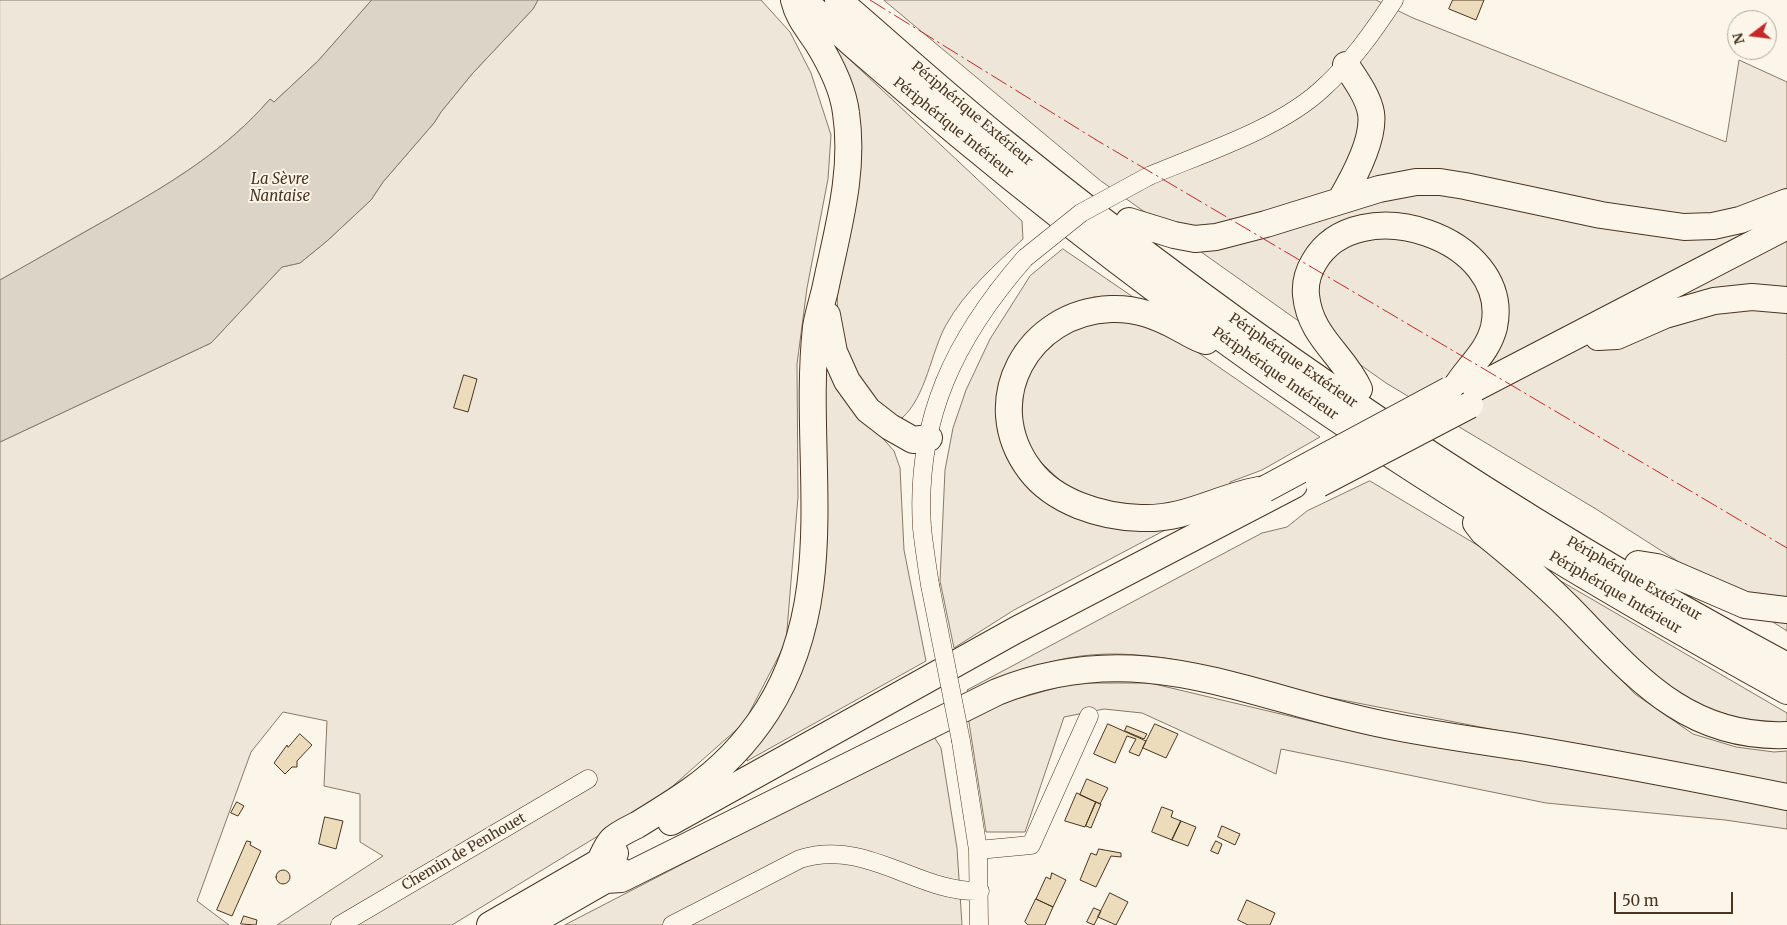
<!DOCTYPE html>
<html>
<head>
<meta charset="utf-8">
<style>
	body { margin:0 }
	#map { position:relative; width:1787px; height:925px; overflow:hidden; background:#fbf6e9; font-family:Merriweather,serif }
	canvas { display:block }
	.north { position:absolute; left:1727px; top:10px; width:50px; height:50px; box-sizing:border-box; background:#fbf6e9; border:1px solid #b4a999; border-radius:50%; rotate:255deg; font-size:14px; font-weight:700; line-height:20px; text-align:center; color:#4a3520 }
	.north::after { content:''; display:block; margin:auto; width:18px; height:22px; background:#c62828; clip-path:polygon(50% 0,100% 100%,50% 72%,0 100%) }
	.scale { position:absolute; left:1614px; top:892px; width:119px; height:22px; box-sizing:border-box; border:2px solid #4a3520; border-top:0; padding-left:6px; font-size:15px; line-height:18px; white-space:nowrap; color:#4a3520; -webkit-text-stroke:4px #fbf6e9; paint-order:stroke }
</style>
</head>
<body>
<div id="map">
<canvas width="1787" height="925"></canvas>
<div class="north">N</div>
<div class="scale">50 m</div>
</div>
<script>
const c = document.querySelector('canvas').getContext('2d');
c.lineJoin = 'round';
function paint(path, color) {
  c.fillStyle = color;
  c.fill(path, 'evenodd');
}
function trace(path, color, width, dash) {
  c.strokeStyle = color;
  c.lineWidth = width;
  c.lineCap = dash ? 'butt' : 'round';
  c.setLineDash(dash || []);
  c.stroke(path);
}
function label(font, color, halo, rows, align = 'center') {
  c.font = font + ' Merriweather,serif';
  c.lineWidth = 4;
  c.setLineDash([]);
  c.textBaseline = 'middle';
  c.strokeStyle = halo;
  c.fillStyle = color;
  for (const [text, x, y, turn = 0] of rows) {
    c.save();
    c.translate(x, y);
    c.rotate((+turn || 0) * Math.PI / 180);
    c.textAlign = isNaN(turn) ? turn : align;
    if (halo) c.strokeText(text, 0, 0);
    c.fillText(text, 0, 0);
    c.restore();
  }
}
const green = new Path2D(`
	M0,0h372l-54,61 -44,41 -4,-3c-44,51 -99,84 -157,117 -38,21 -75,43 -113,64z
	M538,0h223l29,32 21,41 20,62 -3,44 -21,109 -10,76 1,133 -12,145 -42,81 -87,77 -205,125h-175l106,-69 -23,-14v-48l-36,-8 3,-65 -44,-9 -32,40 -54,149 32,24h-229v-483l211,-99 71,-76 18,-4 27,-22 44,-41 12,-18 51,-59 7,-11 31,-38 61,-65z
	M884,0h492l37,18 313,124 13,-82 48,22v549l-191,-122 -210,-126 -285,-202z
	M833,44l189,177 1,18c-28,26 -58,52 -77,86 -15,27 -20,72 -44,93l-10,-2 -28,-28 -26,-56 -1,-46 12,-55z
	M1063,249l73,50 -42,-2 -34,13 -45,36 -11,39 34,107 129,37 -153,81 -60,38 -14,-67 5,-111 8,-42 13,-38 24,-51 40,-63z
	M1111,318l50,9 159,110 -58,33 -32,12 1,6 -91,22 -32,-7 -41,-16 -38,-36 -8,-27 4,-54 51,-46z
	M824,360l32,48 38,43 6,17 4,82 22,111 -179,100v-5l53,-86z
	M1370,481l134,80 131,133 58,40 43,13 38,5 13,-1v36l-496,-97c-67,-20 -140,-43 -210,-34 -40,5 -76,21 -112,37l-2,-3 295,-157 25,-6 20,-16z
	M1559,580l228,133v9l-28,3 -77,-24 -125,-114z
	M1074,683h76l194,46 322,56 121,24v20l-62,-9 -179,-17 -265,-54 -5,25 -134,-61 -38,-4 -40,8 -39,115h-39l-18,-116 34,-13z
	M933,735l8,13 16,100 5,77h-397z`);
paint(green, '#ede6d9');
trace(green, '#887966', 1);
const water = new Path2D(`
	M372,0h166l-5,9 -61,65 -31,38 -7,11 -51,59 -12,18 -44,41 -27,22 -18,4 -71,76 -211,99v-162c38,-21 75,-43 113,-64 58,-33 113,-66 157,-117l4,3 44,-41z`);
paint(water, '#dcd4c6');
trace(water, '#887966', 1);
const building = new Path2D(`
	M1453,0h31l-8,20 -27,-11z
	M464,375l13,4 -9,33 -14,-4z
	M1108,724l38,17 -7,15 -10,-4 7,-13 -9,-3 -12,27 -21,-9z
	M1155,724l23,10 -12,24 -23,-10z
	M1127,726l20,8 -3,5 -19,-8z
	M300,734l12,11 -15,16v6h-5l-7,7 -11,-11 13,-18 1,2z
	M1087,779l21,9 -8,16 -20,-9z
	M1077,793l19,9 -11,25 -20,-6z
	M237,802l7,4 -6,10 -7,-3z
	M1096,802l5,2 -10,24 -5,-2z
	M1162,807l11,4 -2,6 10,4 -9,19 -20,-8z
	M325,817l18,4 -7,28 -17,-5z
	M1181,821l15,6 -8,19 -16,-6z
	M1222,826l18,8 -5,11 -17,-8z
	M247,841l4,1 -1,3 11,6 -29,65 -15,-6z
	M1216,841l6,3 -4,10 -7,-3z
	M1099,849l22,4v4l-10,-1 -15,31 -16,-7 11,-27 5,2z
	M276 877a7 7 0 1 1 14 0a7 7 0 1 1-14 0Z
	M1052,873l14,7 -13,27 -17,-8 10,-22 4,2z
	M1110,893l18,9 -12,23 -18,-8z
	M1036,899l17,8 -8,18h-17l-3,-3z
	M1247,900l28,13 -5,12h-22l-10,-5z
	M1094,908l7,3 -7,14 -7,-3z
	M244,916l13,4 -1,5 -15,-1z`);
paint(building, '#ecdcbc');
trace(building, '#4a3520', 1);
const minor = new Path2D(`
	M1149,176c54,-23 130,-47 173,-87 29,-26 51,-57 72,-89
	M930,585c-3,-19 -6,-38 -8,-57 -7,-109 33,-190 103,-270
	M961,741l17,109 1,75
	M978,850l53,-5 58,-129
	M340,925l248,-146
	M672,925l128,-66c67,-21 117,34 180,32`);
const highway = new Path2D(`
	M803,0c135,121 277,236 424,342 178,129 367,243 560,349
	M838,0c56,48 111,98 168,144 244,198 504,374 781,522
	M1340,201c13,-22 35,-62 31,-88 -3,-17 -16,-34 -25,-48
	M1129,221l45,14 21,4 21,-2 50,-13 113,-35 37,-7h24l25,4 136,29 83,12 29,-1 27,-6 47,-18
	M827,315l7,37 13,29 21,29 22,17 23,13 16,-2
	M1598,337l19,-1 48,-21 49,-14 38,-4 35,3
	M1206,341c-9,-2 -19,-9 -27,-13 -22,-12 -43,-20 -68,-19 -83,3 -133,92 -81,161 24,32 71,47 111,48 47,2 80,-23 124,-29
	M1359,389c-16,-35 -49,-52 -53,-94 -1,-11 2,-23 8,-33 43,-75 199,-24 180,65 -6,25 -26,40 -38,60
	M1458,397l329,-171
	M1476,523l7,9c30,24 59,49 86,76 65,66 116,131 218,127
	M1638,564l19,3 88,38 42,5
	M671,822l345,-192 278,-145
	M600,861c3,-6 7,-16 12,-21 6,-6 17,-11 25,-15 18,-11 36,-22 53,-34 30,-21 57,-49 77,-80 75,-118 35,-253 49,-384 2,-12 6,-25 9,-37 12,-59 30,-117 21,-177 -3,-25 -16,-50 -29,-71 -10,-15 -19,-25 -23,-42
	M606,880l15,-1 376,-187c147,-60 256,9 399,35 41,8 83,14 124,20 89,15 178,32 267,50
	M490,925l125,-72
	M527,925l94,-54`);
trace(minor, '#4a3520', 19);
trace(highway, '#4a3520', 28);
trace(minor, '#fbf6e9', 18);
trace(highway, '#fbf6e9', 26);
const minorBridge = new Path2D(`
	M1025,258l56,-45 68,-37
	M930,585l31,156`);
const highwayBridge = new Path2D(`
	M1319,484l151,-79
	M1265,489l184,-99`);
trace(minorBridge, '#4a3520', 19, []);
trace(highwayBridge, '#4a3520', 28, []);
trace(minorBridge, '#fbf6e9', 18);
trace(highwayBridge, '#fbf6e9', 26);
trace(new Path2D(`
	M870,0l228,141 689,407`), '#c62828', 1, [18, 4, 2.5, 4]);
label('14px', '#4a3520', '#fbf6e9', [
	["Périphérique Extérieur",972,114,40],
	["Périphérique Intérieur",953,128,39],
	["Périphérique Extérieur",1293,361,35],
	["Périphérique Intérieur",1275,374,35],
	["Périphérique Extérieur",1634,579,30],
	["Périphérique Intérieur",1615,593,30],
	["Chemin de Penhouet",464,852,-30]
]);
label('italic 15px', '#4a3520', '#fbf6e9', [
	["La Sèvre",280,180],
	["Nantaise",280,197]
]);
</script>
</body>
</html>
